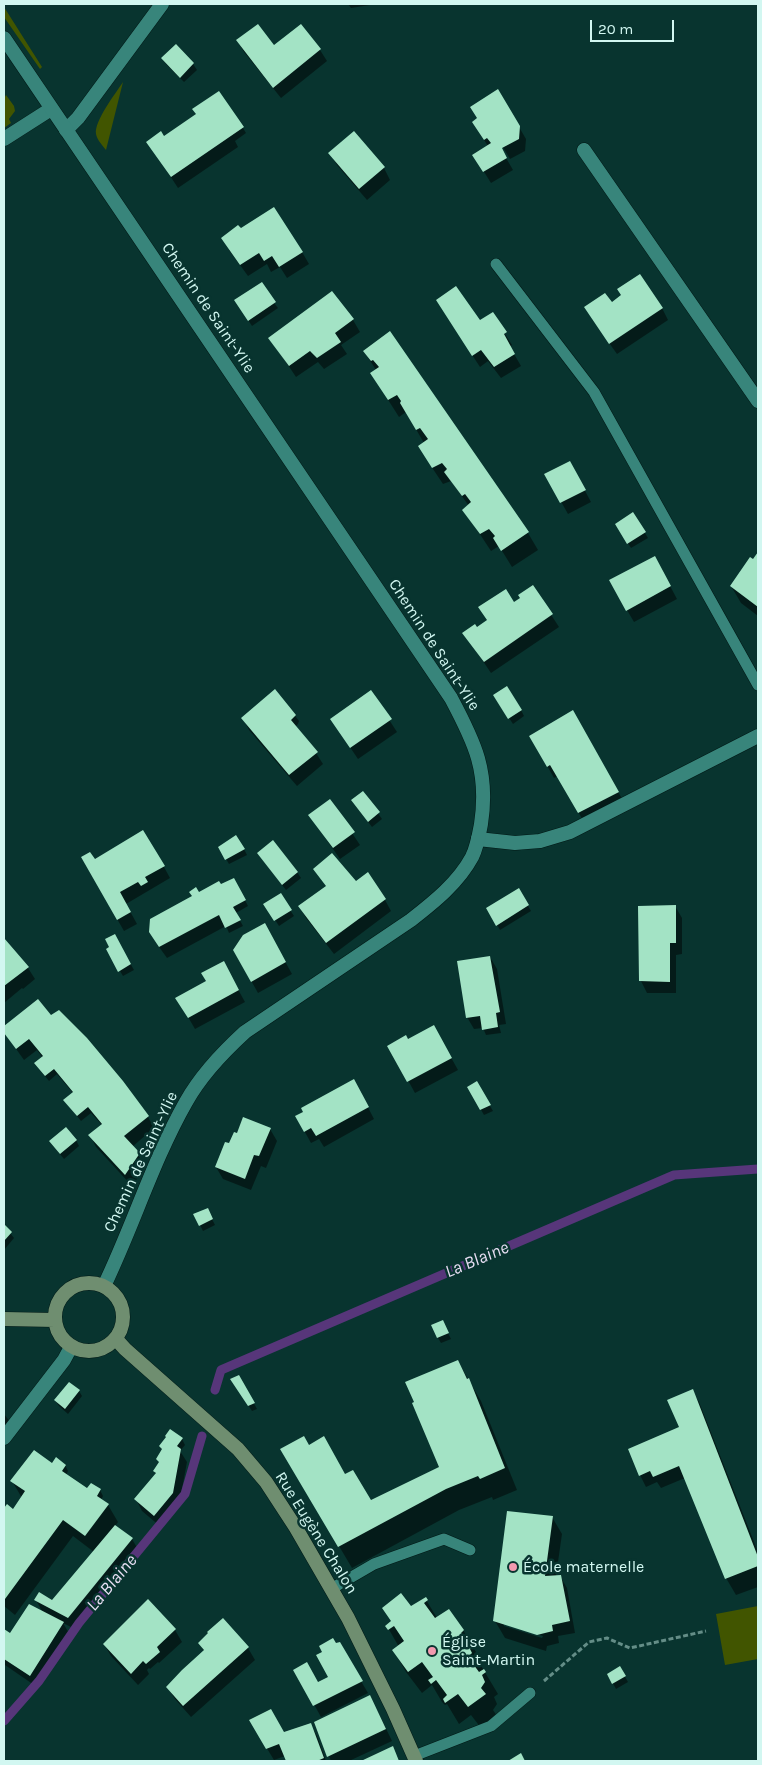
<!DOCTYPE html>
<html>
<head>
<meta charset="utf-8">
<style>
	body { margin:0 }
	#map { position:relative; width:762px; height:1765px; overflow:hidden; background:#08342f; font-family:Karla,sans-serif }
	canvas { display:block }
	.frame { position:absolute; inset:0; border:5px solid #d2f7f1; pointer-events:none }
	.scale { position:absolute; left:590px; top:20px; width:84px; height:22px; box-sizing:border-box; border:2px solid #d2f7f1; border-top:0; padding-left:6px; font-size:15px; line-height:18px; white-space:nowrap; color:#d2f7f1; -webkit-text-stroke:4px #08342f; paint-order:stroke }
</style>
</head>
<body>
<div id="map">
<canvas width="762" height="1765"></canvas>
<div class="frame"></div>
<div class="scale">20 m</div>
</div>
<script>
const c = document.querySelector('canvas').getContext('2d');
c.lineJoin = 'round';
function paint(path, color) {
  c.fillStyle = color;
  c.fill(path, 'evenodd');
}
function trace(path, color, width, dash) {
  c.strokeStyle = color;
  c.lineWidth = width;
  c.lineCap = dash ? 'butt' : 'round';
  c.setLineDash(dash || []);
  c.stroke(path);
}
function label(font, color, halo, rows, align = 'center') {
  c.font = font + ' Karla,sans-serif';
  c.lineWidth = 5;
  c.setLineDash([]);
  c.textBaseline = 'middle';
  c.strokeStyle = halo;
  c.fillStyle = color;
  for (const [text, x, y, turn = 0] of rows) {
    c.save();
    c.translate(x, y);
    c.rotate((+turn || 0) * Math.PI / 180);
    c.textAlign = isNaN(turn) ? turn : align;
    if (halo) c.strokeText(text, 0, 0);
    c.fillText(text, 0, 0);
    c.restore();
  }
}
paint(new Path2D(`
	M4,7l38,60 -2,2 -36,-52z
	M123,82l-17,68c-3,-4 -9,-10 -10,-16 -2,-13 20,-41 27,-52z
	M6,95l8,11 1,5 -6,8 2,4 -7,5v-29z
	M758,1606v53l-33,6 -9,-51z`), '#415500');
paint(new Path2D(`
	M348,4h22v1l-19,3z
	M237,40l37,7 46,3 7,11 -46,37 -37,-46z
	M175,46l18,18 4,6 -13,12 -18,-18 -4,-6z
	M498,91l28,48 -1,12 -15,8 -10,-17 -2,2 15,26 -22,13 -10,-16 7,-21 -8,-12 -2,-15z
	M243,128l3,5 -11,8 3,6 -60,41 -30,-46 16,-4z
	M354,133l30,35 6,12 -23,20 -30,-35 -7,-12z
	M229,250l73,2 7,12 -22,14 -7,-11 -9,5 -4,-8 -19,12z
	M331,292l22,28 7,12 -19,13 6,9 -23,15 -6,-7 -22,15 -26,-39z
	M274,303l4,5 -26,18 -13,-20z
	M611,304l51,4 6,12 -51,34 -25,-35z
	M444,312l36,10 12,-8 20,31 -2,2 11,19 -20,12 -13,-17 -8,6z
	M390,333l138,200 10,17 -26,17 -13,-21 -8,5 -27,-41 5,-4 -18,-25 -8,3 -14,-21 -5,-20 -18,-31 -7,5 -28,-44 5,-3 -12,-19z
	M576,474l15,28 -23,12 -22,-39z
	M633,514l15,24 -17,10 -15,-24z
	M758,554v62l-17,-13 -10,-17z
	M661,569l16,30 -43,23 -7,-12z
	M533,587l26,40 -68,46 -27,-40 13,-4 37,-26z
	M371,692l26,40 -39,27 -27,-40z
	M498,701l23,9 3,6 -11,8z
	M292,712l7,9 -1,3 -3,3 21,26 7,11 -26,22 -48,-56 -6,-12z
	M573,712l52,92 -40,20 -27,-48 -4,2 -23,-41z
	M363,792l19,27 -10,8 -16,-21z
	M330,800l30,45 -20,14 -23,-33z
	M219,847l25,2 3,6 -18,9z
	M82,858l12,3 70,6 6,11 -44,26 11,20 -13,7z
	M262,859l35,13 4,6 -15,12z
	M315,869l40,14 30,17 6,11 -57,43 -28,-36 -7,-12 28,-19z
	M234,879l14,27 -12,7 7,13 -14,7 -3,-7 -59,32 -10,-14 36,-47z
	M519,890l12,21 -31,19 -12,-21z
	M280,895l14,21 -15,10 -14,-22z
	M675,906l7,12v36l-6,1v38h-29l-6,-12 -1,-74z
	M114,935l20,35 -11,6 -16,-26 4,-3z
	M271,936l21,38 -34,19 -24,-43z
	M4,939l24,29 7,11 -12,10 -1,-1 -18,15z
	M490,957l7,12 9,55 -7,1 2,8 -15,2 -3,-7 -9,1 -7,-12z
	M230,975l15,27 -50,27 -18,-31z
	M38,1001l13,16 97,100 6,11 -22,19 14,19 -14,20 -36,-39 -6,-12 12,-10 -11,-12 -10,8 -13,-16 5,-12 -16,-19 -8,7 -10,-12 4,-11 -6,-8 -13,10 -20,-28v-5z
	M434,1027l24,43 -43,23 -26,-47 19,-6z
	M476,1082l17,29 -9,4 -16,-28z
	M360,1092l14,27 -50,28 -5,-8 -8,4 -15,-27z
	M270,1129l7,12 -11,27 -5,-2 -10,24 -28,-11 -7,-12 14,-22z
	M76,1140l3,6 -15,13 -14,-17z
	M210,1215l5,10 -12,6 -3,-6z
	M4,1225l10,13 -10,12z
	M445,1327l6,12 -10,4 -3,-5z
	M458,1362l23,39 36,89 -24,10 -1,-3 -33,13 -107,58 -52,-88 8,-33 37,28 25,27 70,-35z
	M239,1377l18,32 -5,2 -17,-26z
	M79,1391l3,5 -14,18 -9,-8 -4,-6z
	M692,1391l7,11 59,150v35l-22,8 -10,-17 -41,-100 -24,10 -4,-6 -11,5 -6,-12 40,-47z
	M4,1414l6,8 -6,9z
	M182,1439l3,6 -5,6 7,11 -8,43 -18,22 -19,-16 -6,-12 20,-25 -2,-3 6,-8 -3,-4 6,-8 -3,-5z
	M65,1465l3,6 -2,4 21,15h13l3,6 -2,4 7,5 10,17 -3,4 17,13 7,12 -64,78 -12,-6 7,12 -33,52 -32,-22 -1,-33 1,-1 5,4 33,-22 -7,-13 16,2 42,-50 -21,-16 -58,79 -11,-9v-83l1,-2 -1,-10 3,-5 6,4 9,-12 -10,-17z
	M552,1517l10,17 -6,42h4l7,12 8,45 -17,3 1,7 -12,3 -1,5 -41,-13 -10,-17zM504,1623l39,13 -1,2 -38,-12z
	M425,1598l12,20 26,12 13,22 -2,2 24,40 -4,3 3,7 -4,6 4,6 -16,12 -10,-13 -12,9 -12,-20 -2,1 -3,-3 -10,-17 -10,8 -16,-21 -12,-21 5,-4 -12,-21z
	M148,1601l27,29 7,12 -23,21 -1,-1 -8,7 -1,-1 -2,2 2,4 -11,11 -27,-29 -7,-12z
	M222,1619l26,29 7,12 -64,57 -16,-18 -7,-11 36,-37 -4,-8z
	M339,1644l29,49 -47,24 -26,-47 23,13 11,-6 7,-32z
	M620,1668l8,14 -12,7 -8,-15z
	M376,1708l16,33 -43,20h-18l-15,-38z
	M310,1724l7,12 9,25h-38l-3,-5 -11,4 -17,-28 27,2z`), '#0007');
trace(new Path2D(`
	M215,1390l6,-20 453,-195 84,-6
	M4,1721l35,-40 40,-58 106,-129 17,-58`), '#57367a', 9);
paint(new Path2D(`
	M258,24l16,21 27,-21 20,25 -48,39 -37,-48z
	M176,44l18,19 -14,15 -19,-20z
	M498,89l22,37 -1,13 -17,9 5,10 -24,14 -11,-17 19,-12 -4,-5 -3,2 -12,-18 5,-4 -7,-11z
	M219,91l25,36 -73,50 -25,-35 15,-11 3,5 32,-22 -4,-5z
	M354,131l31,36 -26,22 -31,-36z
	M274,207l29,45 -24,15 -7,-11 -8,5 -5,-8 -19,12 -19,-27 17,-13 3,3z
	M640,274l23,34 -54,36 -25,-37 21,-14 7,9 9,-7 -4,-6z
	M262,282l14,20 -28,19 -14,-21z
	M456,286l24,34 13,-8 14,20 -3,2 11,20 -21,13 -13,-17 -9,6 -36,-56z
	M332,291l22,28 -19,14 6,9 -24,16 -7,-7 -21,15 -21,-28z
	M390,331l139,201 -28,19 -8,-13 2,-2 -6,-7 -9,5 -18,-24 9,-8 -6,-8 -3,2 -18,-24 3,-3 -5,-6 -10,5 -14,-22 10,-7 -8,-11 -4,2 -16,-27 1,-2 -4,-6 -9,5 -18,-27 9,-6 -6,-7 -2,1 -8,-10z
	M570,461l16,29 -26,13 -16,-29z
	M633,512l13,20 -19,12 -12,-20z
	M758,552v55l-28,-21 20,-29 3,2z
	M655,556l16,30 -45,25 -17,-31z
	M533,585l20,29 -69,48 -22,-29 13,-9 2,3 10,-7 -9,-13 28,-18 8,13 6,-4 -2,-3z
	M507,686l15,24 -14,9 -15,-24z
	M275,689l21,26 -5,5 27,32 -29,23 -48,-57z
	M371,690l21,29 -42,29 -20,-29z
	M573,710l46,82 -41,21 -28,-48 -3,2 -18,-31z
	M363,791l17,21 -12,10 -17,-22z
	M330,799l25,33 -22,16 -25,-33z
	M143,830l22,36 -20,11 3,5 -7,4 -3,-4 -18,10 11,20 -14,8 -36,-63 9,-5 5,7z
	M236,835l9,14 -20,11 -7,-13z
	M273,840l25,32 -16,13 -25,-32z
	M332,853l24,28 12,-9 18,27 -60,44 -28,-37 28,-20 -13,-17z
	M234,878l12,22 -13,7 8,13 -16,8 -6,-13 -60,32 -10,-15 1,-13 42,-23 -3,-4 7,-5 3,5 20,-11 2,3z
	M519,888l10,17 -33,21 -10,-18z
	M281,893l11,17 -18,11 -11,-17z
	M676,905v38h-6v39l-31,-1 -1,-75z
	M265,923l21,39 -35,20 -18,-32 10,-15z
	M115,934l16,30 -13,8 -12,-23 3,-2 -4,-8z
	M4,938l25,29 -25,19z
	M490,956l10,56 -4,1 2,14 -16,3 -2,-14 -14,2 -9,-57z
	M224,961l15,29 -51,28 -13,-20 31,-17 -5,-8z
	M38,999l13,16 8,-5 28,28 36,43 26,35 -25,20 16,17 -15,22 -37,-40 14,-11 -14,-17 -11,9 -14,-16 10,-8 -19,-23 -9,7 -11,-13 9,-7 -14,-17 -13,10 -12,-16v-7z
	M434,1025l18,33 -45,24 -20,-36 19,-11 2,4z
	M354,1079l15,28 -53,29 -5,-8 -7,4 -9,-16 8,-4 -2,-4z
	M477,1081l14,24 -11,5 -13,-23z
	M243,1117l28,11 -12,28 -5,-1 -9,24 -30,-12 10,-25 4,1 5,-11 3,1z
	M66,1127l11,13 -17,14 -11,-13z
	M208,1208l5,11 -14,7 -6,-12z
	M4,1224l8,8 -8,9z
	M443,1320l6,13 -12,5 -6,-13z
	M458,1360l9,19 2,-1 36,90 -25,11 -2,-3 -32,13 -108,58 -58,-98 24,-13 5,9 15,-9 21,38 8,-4 18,30 68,-33 -27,-64 2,-1 -9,-20z
	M239,1375l16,28 -7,3 -18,-27z
	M69,1382l11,8 -15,19 -11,-9z
	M693,1389l65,168v9l-33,13 -46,-113 -26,11 -3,-6 -11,5 -11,-27 51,-22 -12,-27z
	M170,1429l13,9 -6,8 4,3 -8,44 -19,23 -20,-17 22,-26 -3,-2 6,-9 -3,-3 6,-10 -3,-3 7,-9 -1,-1z
	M34,1450l18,13 4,-6 10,8 -4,6 25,17 4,-5 10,6 -4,7 12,8 -24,32 -22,-16 -58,79 -1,-1v-90l3,-4 6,5 12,-18 -15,-10z
	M507,1511l46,5 -8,60 16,-1 9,46 -18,4 1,6 -16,4 -44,-14z
	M115,1525l18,13 -65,80 -34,-18 5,-8 13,8z
	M401,1593l10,13 15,-9 2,3 -4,3 11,15 14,-9 15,21 -3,3 11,15 -2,1 2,4 -4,4 11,15 5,-3 2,3 -4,3 3,7 -4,6 5,6 -18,13 -10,-13 -13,9 -2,-4 4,-4 -11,-15 -5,4 -3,-4 5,-3 -11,-15 -14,10 -16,-22 12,-9 -10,-15 -6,4 -3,-4 6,-5 -9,-13z
	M148,1599l28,30 -19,18 3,5 -14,12 -3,-3 -12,13 -28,-30z
	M29,1604l35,18 -34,54 -26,-17v-30l6,4z
	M223,1618l26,29 -66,59 -17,-19 16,-17 22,-20 -6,-7 10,-10 -1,-1z
	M333,1638l3,5 4,-1 23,39 -50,25 -20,-36 14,-8 11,20 10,-5 -12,-22 6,-3 -3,-6z
	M620,1666l6,10 -14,8 -5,-10z
	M370,1695l16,34 -59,28 -13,-35z
	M271,1709l13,23 27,-9 13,35 -7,3h-31l-7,-17 -13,5 -17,-29z
	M393,1746l6,15h-38z
	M521,1753l4,8h-17z`), '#a3e3c5');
const service = new Path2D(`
	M496,264l98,128 164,293
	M331,1589l43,-25 70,-25 26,11
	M414,1756l77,-30 39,-33`);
const minor = new Path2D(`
	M66,130l12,-12 84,-114
	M4,139l47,-30
	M584,150l174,251
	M478,839l37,4 25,-2 30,-9 188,-96
	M4,1438l60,-78 7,-13`);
const tertiary = new Path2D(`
	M4,38l447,660c24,45 38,74 30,126 -2,11 -4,23 -9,33 -14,26 -38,45 -61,63l-166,112c-23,21 -44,43 -59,70 -33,58 -53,124 -82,184`);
const secondary = new Path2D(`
	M55 1317a34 34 0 1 1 68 0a34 34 0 1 1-68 0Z
	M4,1319l51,1
	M116,1339l9,10 113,100 28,33 30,46 52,90 45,91 23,52`);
trace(service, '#021916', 12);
trace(minor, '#021916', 15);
trace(tertiary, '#021916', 15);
trace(secondary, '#021916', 15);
trace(new Path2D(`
	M544,1681l45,-39 18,-4 23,10 76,-17`), '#648d87', 3, [5, 2.5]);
trace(service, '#38857b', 11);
trace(minor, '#38857b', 14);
trace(tertiary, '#38857b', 14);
trace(secondary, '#6f8e70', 14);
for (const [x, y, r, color] of [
	[513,1567,5,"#f29aaf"],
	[432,1651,5,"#f29aaf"]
]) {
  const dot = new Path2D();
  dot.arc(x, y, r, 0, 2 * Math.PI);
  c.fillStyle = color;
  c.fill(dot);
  trace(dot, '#08342f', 2);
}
label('16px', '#d2f7f1', '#08342f', [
	["Chemin de Saint-Ylie",208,308,56],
	["Chemin de Saint-Ylie",434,645,57],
	["Chemin de Saint-Ylie",141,1162,-65],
	["Rue Eugène Chalon",316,1533,58]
]);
label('16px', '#d2f7f1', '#08342f', [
	["École maternelle",523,1567],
	["Église",442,1642],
	["Saint-Martin",442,1660]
], 'left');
label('italic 18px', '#e8dff4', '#08342f', [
	["La Blaine",477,1260,-23],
	["La Blaine",112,1583,-50]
]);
</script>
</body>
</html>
